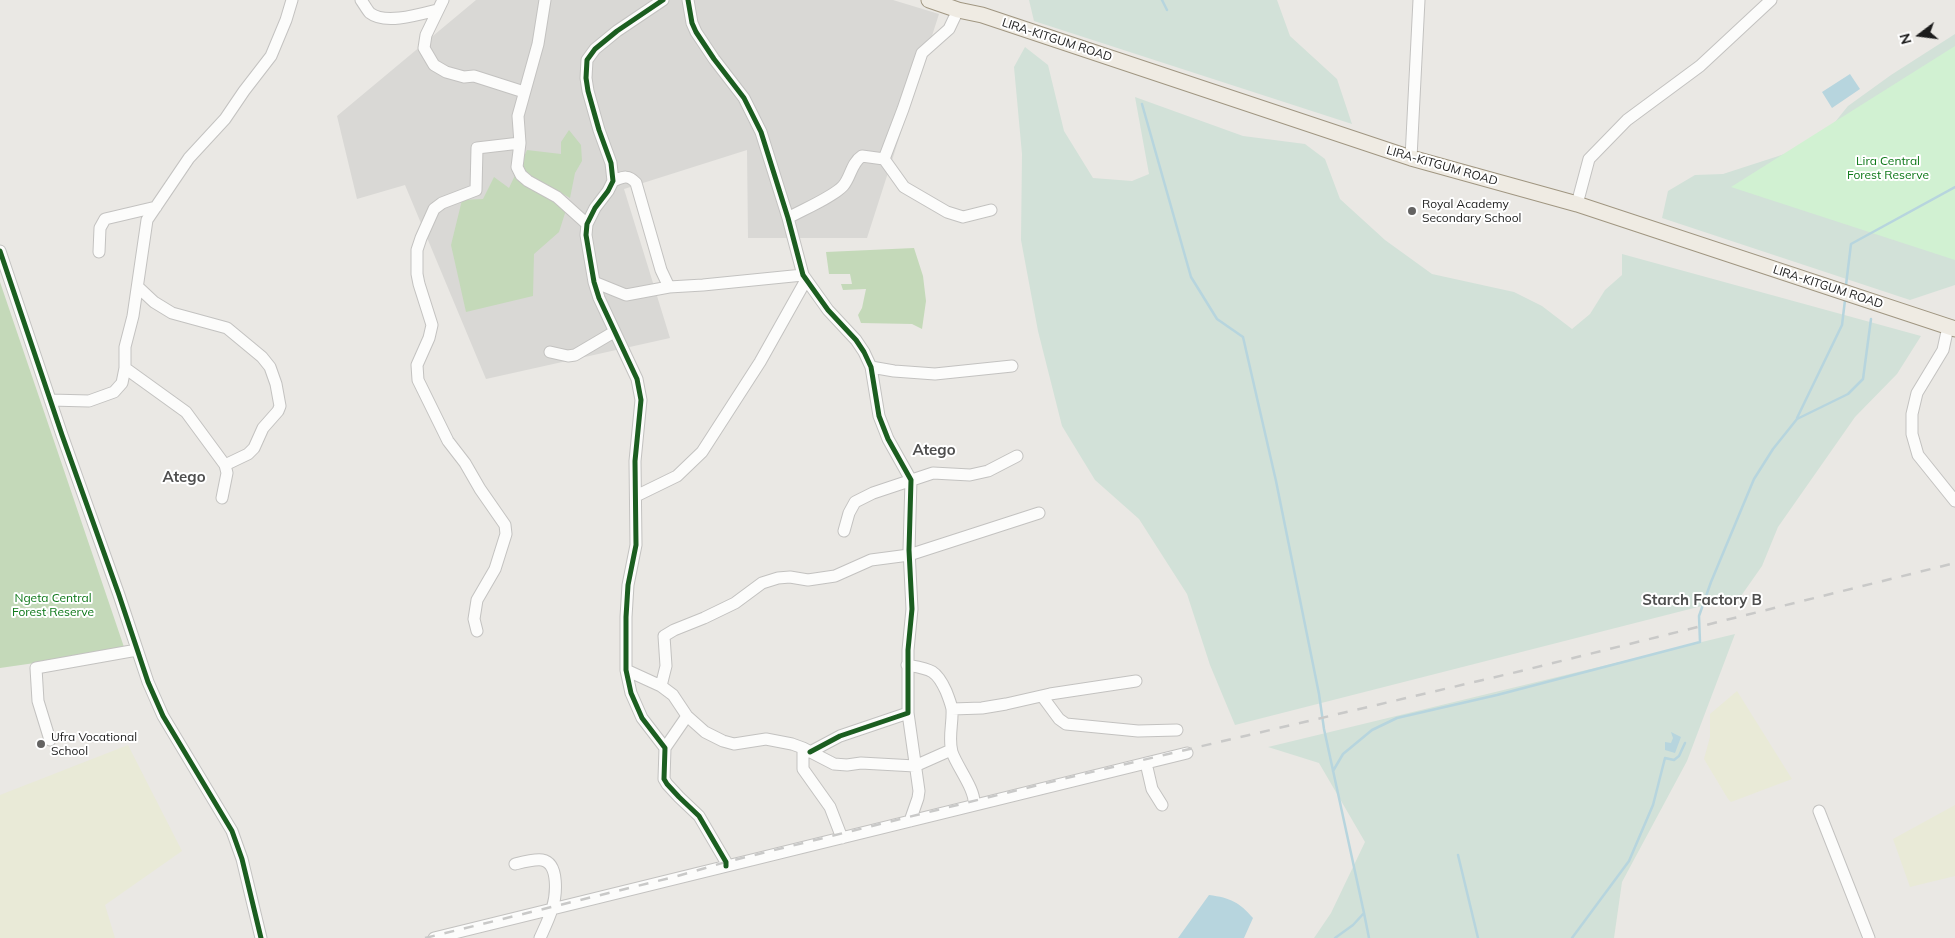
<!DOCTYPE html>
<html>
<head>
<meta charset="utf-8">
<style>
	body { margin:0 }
	#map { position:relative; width:1955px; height:938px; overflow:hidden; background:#eae8e4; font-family:Mulish,sans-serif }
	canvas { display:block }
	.north { position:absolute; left:1895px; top:10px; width:50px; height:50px; -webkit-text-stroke:4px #fff; paint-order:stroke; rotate:255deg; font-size:14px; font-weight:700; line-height:20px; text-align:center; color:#1c1c1c }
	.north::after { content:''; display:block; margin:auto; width:18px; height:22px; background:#1c1c1c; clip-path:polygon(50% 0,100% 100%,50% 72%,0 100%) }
</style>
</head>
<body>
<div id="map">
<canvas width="1955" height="938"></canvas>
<div class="north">N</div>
</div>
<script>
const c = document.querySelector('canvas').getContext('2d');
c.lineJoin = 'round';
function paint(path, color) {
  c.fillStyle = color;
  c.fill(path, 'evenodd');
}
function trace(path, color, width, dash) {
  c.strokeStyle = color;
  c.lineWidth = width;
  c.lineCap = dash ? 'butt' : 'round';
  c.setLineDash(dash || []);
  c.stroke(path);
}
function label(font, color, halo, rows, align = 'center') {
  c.font = font + ' Mulish,sans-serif';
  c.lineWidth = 4;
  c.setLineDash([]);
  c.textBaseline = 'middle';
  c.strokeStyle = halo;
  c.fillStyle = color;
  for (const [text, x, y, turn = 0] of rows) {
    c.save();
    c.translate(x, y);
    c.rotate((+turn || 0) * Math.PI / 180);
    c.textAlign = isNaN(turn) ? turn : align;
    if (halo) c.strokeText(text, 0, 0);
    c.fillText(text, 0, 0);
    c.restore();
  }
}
paint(new Path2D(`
	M476,0h417l46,14 -72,224h-119l-1,-88 -123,39 46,149 -184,41 -81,-194 -48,14 -20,-83z`), '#d9d8d5');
paint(new Path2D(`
	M1737,691l55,88 -61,23 -3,-3 -24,-40 6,-22v-23z
	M128,745l54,106 -77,54 10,33h-115v-143z
	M1955,805v71l-45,11 -17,-48z`), '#e9ead7');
paint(new Path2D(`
	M569,130l12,15 1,16 -7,12 -5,25 -19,-11 -2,8 18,12 -8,25 -25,22 -1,42 -67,16 -15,-67 11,-45 21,-1 11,-22 15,11 18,-38 34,4v-12z
	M914,248l9,28 3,25 -4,28 -10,-5 -51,-1 -3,-8 4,-7 4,-19 -23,1 -2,-6h11l-2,-10h-21l-3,-22z
	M0,282l125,368 -125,18z`), '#c4d9b9');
paint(new Path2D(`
	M1029,0h248l13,36 47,43 15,45 -318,-103z
	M1955,34v251l-45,15 -248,-82 6,-27 27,-16 28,-1 74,-24 34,-23 17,-21 43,-31z
	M1025,47l23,18 16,66 29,47 39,3 17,-7 -14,-77 108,39 62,8 20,15 15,40 45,41 47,34 82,18 28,14 30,23 18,-15 15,-24 17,-15v-21l299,82 -24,38 -42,43 -77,110 -16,39 -21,30 -506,129 -25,-60 -23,-71 -48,-75 -44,-39 -33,-54 -24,-95 -17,-91 1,-86 -8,-87z
	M1735,634l-48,127 -65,121 -8,56h-300l17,-25 34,-71 -46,-79 -51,-16z`), '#d2e1d8');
paint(new Path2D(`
	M1955,46v214l-224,-73z`), '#d1f1d2');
paint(new Path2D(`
	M1850,74l10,15 -28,19 -10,-16z
	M1671,732l10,5 -6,16 -10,-3v-8l6,1 2,-5z
	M1209,895c22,3 30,7 44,23l-9,20h-66z`), '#b7d5de');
trace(new Path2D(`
	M1162,0l5,10
	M1142,104l49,173 26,42 26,18 33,144 43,213 5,35 40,184 -11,12 -18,13
	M1846,285l5,-41 104,-57
	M1797,418l45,-93 3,-25
	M1333,771l10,-17 29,-24 25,-12 100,-23 203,-53 -1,-26 12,-34 43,-103 19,-30 24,-30 51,-25 15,-15 8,-60
	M1458,855l20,83
	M1364,913l5,25
	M1572,938l57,-77 24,-56 12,-47 9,2 5,-4 6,-13`), '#b7d5de', 2.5);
const minor = new Path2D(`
	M361,0c3,4 6,10 9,13 15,12 51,1 67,-3
	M443,0l-17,35 -2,13 10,17 12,7 18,5 10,-1 50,16
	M545,0l-7,44 -20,72 2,27 -3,24 4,8 7,6 29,16 30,27
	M663,0l-46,31 -22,18 -8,11 -1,18 2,13 11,39 12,33 2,18 -5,10 -13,17 -8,16 -1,11 8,47 5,16 38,81 4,21 -6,61 1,84 -8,40 -2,32v53l5,23 11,25 23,30 -1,31 3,5 12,13 20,19 27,46v4
	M688,0l4,23 4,9 18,27 30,39 17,34 27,86 15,57 25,35 28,30 8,12 7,15 8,49 9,23 23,41 -2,70 3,59 -4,41v63l-68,23 -30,16
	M1411,158l8,-158
	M884,159l19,-50 19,-56 27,-24 9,-19
	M613,181c10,-4 15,-7 23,2l25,87 8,17 34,-2 100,-10
	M1577,204l12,-45 38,-39 73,-54 71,-66
	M788,218c14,-8 45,-21 55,-32 8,-9 8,-23 19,-30l22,3 20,28 43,25 16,5 28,-7
	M0,251l62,184 57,160 29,87 15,34 69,115 10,28 19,79
	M99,252l1,-24 5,-9 51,-12
	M594,282l32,13 43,-8
	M138,287l16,15 18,11 55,15 35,29 8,10 6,17 4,22 -2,5 -15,17 -9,20 -6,6 -23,11
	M1948,327l-5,23 -26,43 -5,21v20l6,21 37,46
	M550,352l18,4 7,-1 39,-23
	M871,367l23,4 41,3 77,-8
	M125,368l61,44 39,53 2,8 -5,25
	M50,400l39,1 25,-9 8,-9 3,-15v-21l8,-31 14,-96 42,-62 36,-39 19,-28 27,-35 15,-36 6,-20
	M636,496l41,-20 25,-24 58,-90 46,-82
	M844,531l5,-18 6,-11 18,-9 60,-20 37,2 18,-4 29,-15
	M477,631l-3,-12 3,-19 18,-31 11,-35 -1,-9 -25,-36 -15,-26 -17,-22 -30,-61 -1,-15 12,-27 3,-13 -13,-41 -2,-10v-24l4,-12 13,-29 8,-6 34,-13 1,-42 43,-5
	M907,665c23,4 29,4 39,26 2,5 5,13 6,18 1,14 -4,29 0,43 5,15 24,38 22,53
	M626,670l35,16 12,9 14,21 18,16 18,9 11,3 32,-5 26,5 11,4 31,16 13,1 14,-2 54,3 36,-16
	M661,686l5,-20 -2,-30 10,-6 30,-12 31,-15 27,-20 16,-5 12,-1 18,3 27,-4 36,-16 38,-5 130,-42
	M1042,696l17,23 7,5 72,7 39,-1
	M952,709l30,-1 24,-4 44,-10 86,-13
	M908,713l11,78 -1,7 -8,23
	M50,740l-12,-39 -2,-33 101,-18
	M665,748l22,-32
	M803,748v21l27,38 12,31
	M1146,763l6,26 10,16
	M1819,811l50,127
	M515,864c8,-2 19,-5 27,-4 18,3 14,37 10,49 -3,10 -8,20 -12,29
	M434,938l753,-185`);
const major = new Path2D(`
	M929,0l29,10 24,5 429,143 166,46 378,125`);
trace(minor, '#c3c2c0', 13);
trace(major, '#a09681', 17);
trace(minor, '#fcfcfb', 11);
trace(major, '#efebe3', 15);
trace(new Path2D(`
	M425,938l249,-61 52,-15 353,-87 442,-104 434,-108`), '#c9c9c8', 2.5, [10, 10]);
trace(new Path2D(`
	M663,0l-46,31 -22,18 -8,11 -1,18 2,13 11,39 12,33 2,18 -5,10 -13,17 -8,16 -1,11 8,47 5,16 38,81 4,21 -6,61 1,84 -8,40 -2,32v53l5,23 11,25 23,30 -1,31 3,5 12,13 20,19 27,46v4
	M688,0l4,23 4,9 18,27 30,39 17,34 27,86 15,57 25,35 28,30 8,12 7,15 8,49 9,23 23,41 -2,70 3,59 -4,41v63l-68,23 -30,16
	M0,251l62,184 57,160 29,87 15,34 69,115 10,28 19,79`), '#1b5e20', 5);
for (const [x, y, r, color] of [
	[1412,211,5,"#646362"],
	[41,744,5,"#646362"]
]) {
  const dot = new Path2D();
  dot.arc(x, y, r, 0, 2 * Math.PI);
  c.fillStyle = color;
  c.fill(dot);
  trace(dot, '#fff', 2);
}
label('12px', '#1c1c1c', '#fff', [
	["LIRA-KITGUM ROAD",1057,40,18],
	["LIRA-KITGUM ROAD",1442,166,16],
	["LIRA-KITGUM ROAD",1828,287,18]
]);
label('12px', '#0c7717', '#fff', [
	["Lira Central",1888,161],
	["Forest Reserve",1888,175],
	["Ngeta Central",53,598],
	["Forest Reserve",53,612]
]);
label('12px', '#1c1c1c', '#fff', [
	["Royal Academy",1422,204],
	["Secondary School",1422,218],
	["Ufra Vocational",51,737],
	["School",51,751]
], 'left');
label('bold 15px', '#4f4f4f', '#fff', [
	["Atego",934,450],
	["Atego",184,477],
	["Starch Factory B",1702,600]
]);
</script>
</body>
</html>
